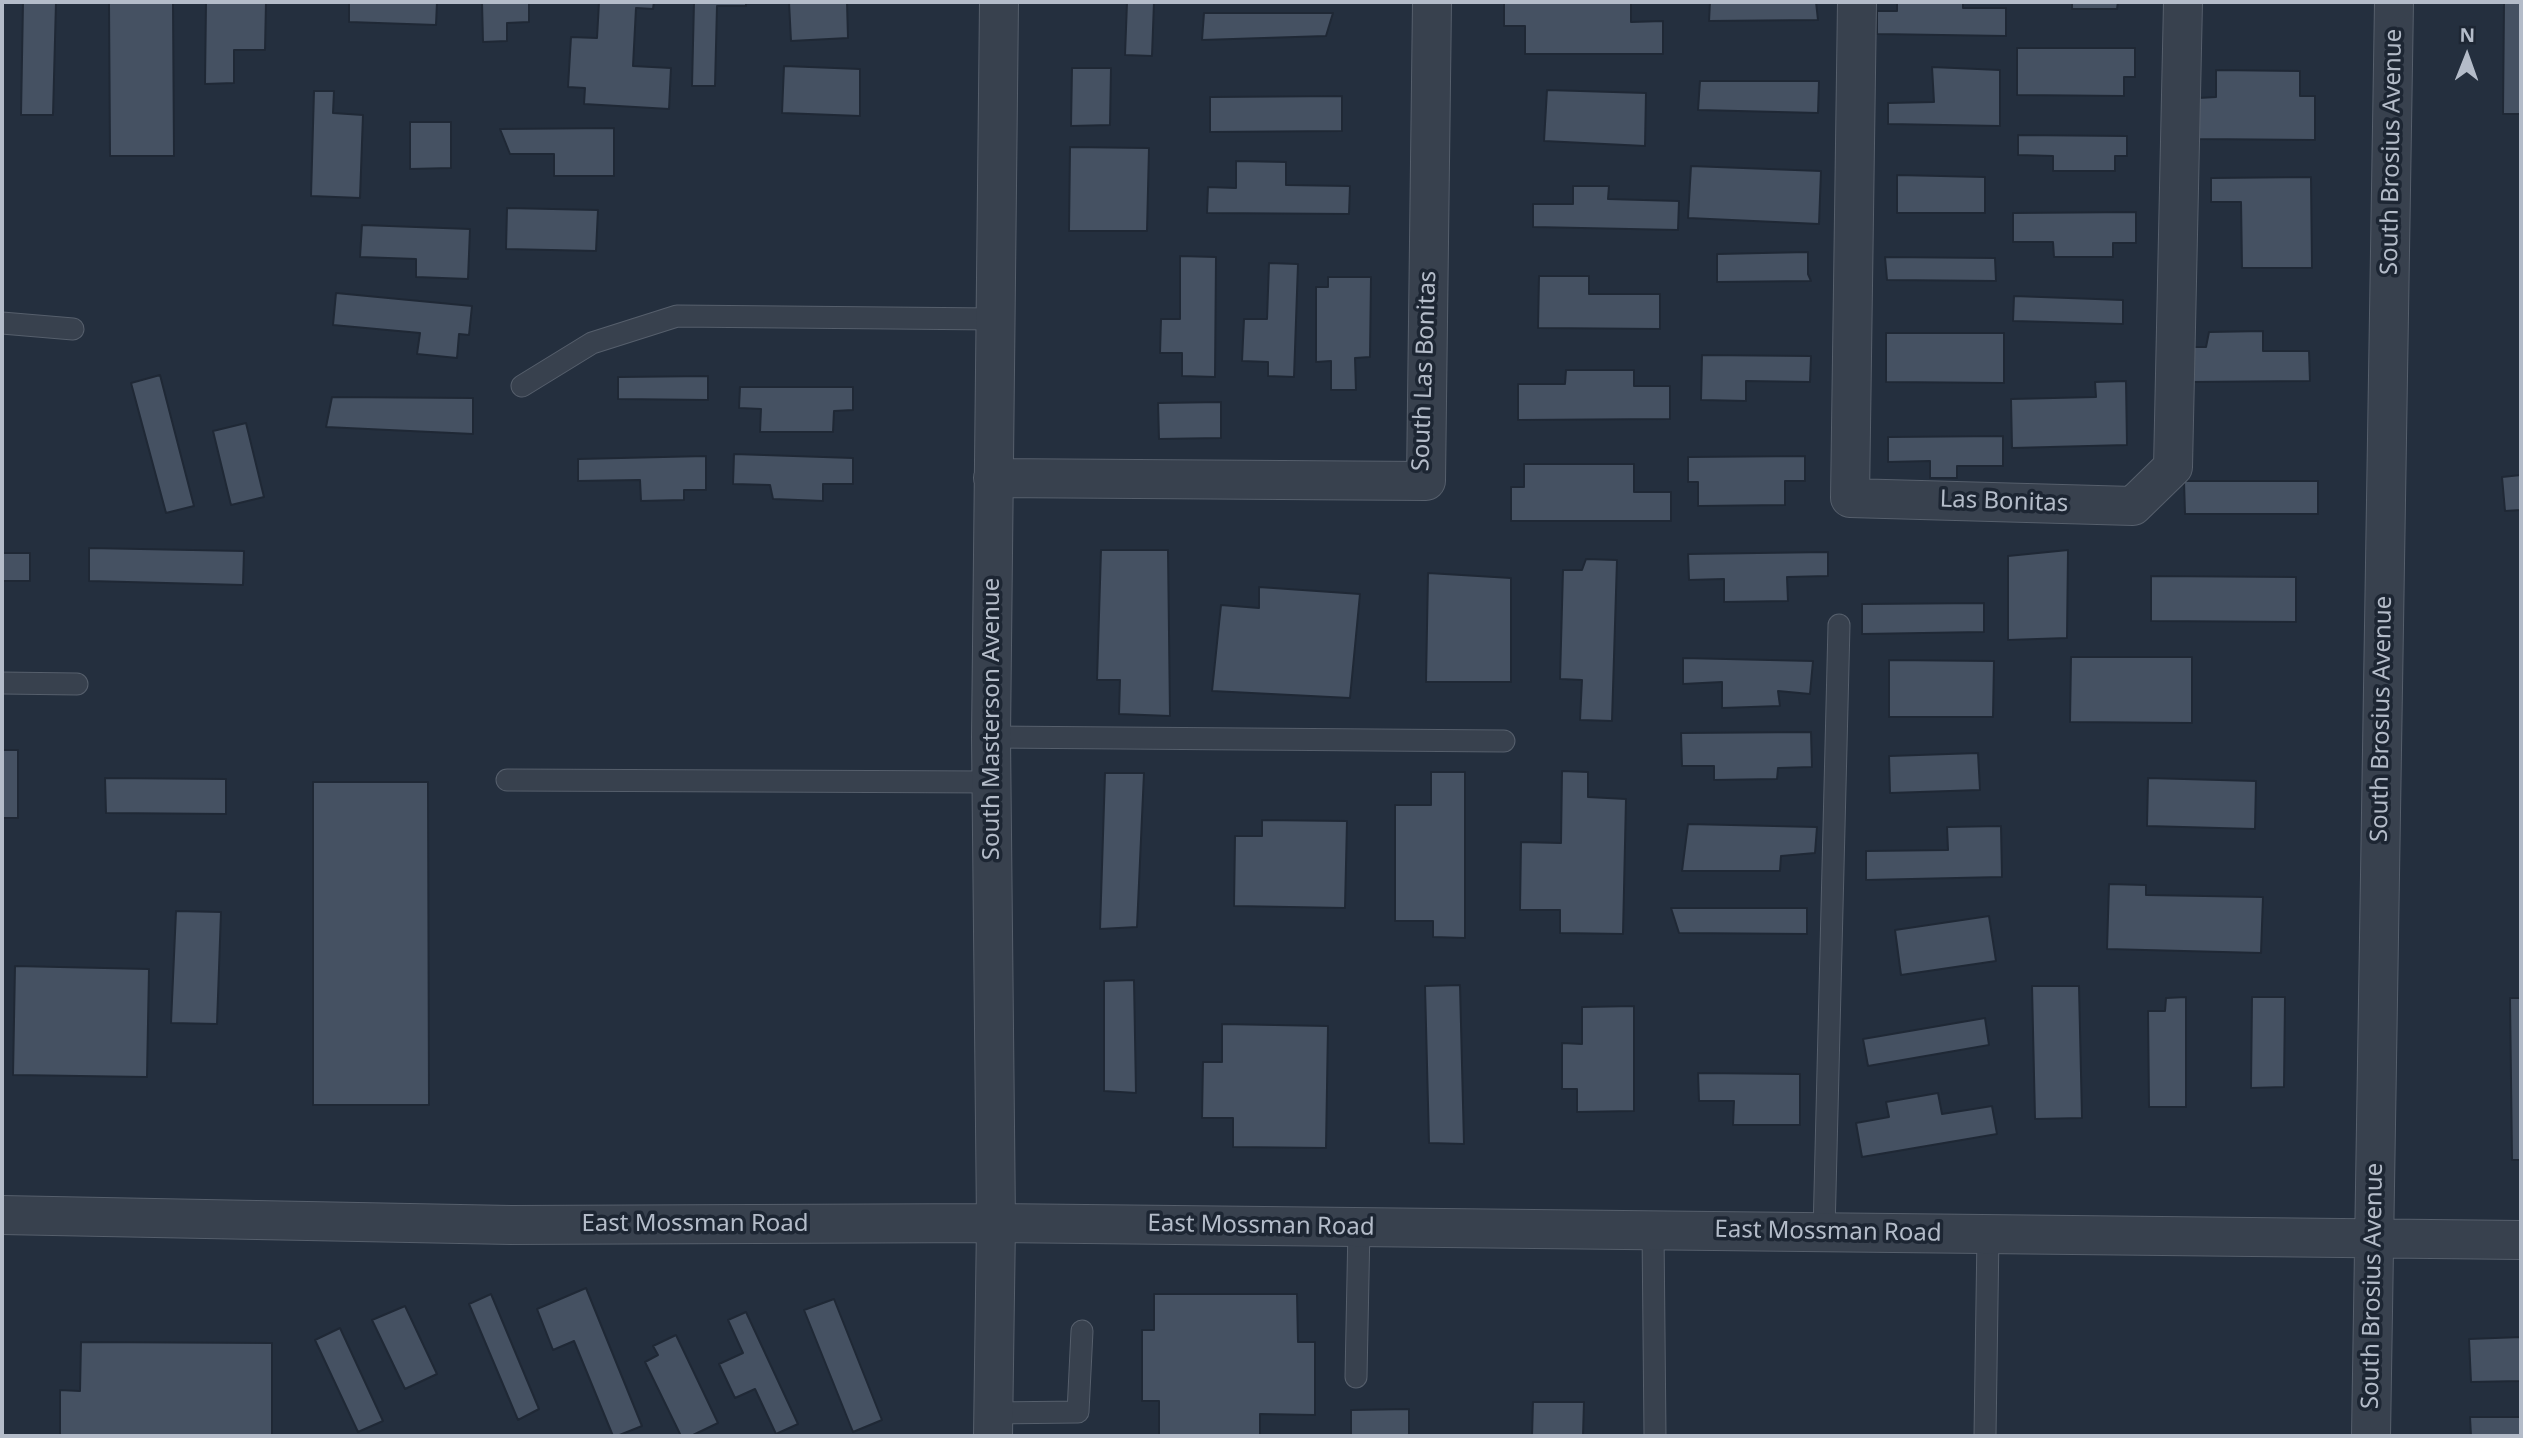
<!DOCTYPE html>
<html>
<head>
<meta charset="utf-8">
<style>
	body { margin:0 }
	#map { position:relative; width:2523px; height:1438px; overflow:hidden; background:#242f3e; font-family:"Noto Sans",sans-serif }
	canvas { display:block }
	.frame { position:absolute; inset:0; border:4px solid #b4bcc9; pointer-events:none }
	.north { position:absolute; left:2432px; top:21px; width:70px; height:70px; -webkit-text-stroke:5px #1d2633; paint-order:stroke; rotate:1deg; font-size:19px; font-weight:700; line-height:28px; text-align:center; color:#b4bcc9 }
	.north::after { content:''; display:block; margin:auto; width:24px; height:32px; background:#b4bcc9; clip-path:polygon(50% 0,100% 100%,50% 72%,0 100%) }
</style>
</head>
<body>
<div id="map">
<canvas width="2523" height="1438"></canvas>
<div class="frame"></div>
<div class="north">N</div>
</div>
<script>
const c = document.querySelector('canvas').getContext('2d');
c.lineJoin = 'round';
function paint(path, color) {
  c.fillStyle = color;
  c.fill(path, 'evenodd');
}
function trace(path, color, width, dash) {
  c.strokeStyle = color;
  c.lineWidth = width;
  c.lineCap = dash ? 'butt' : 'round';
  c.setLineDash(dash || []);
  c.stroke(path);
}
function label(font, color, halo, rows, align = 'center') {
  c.font = font + ' "Noto Sans",sans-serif';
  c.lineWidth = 7;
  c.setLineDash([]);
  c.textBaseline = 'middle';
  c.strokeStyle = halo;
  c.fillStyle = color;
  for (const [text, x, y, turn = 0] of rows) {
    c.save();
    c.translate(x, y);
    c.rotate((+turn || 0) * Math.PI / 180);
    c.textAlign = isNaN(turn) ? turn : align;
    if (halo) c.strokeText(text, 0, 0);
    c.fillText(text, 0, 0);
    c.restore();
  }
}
const building = new Path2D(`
	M23,2h33l-3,113h-32z
	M109,2h64l1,154h-64z
	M206,2h60l-1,48h-31v33l-29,1z
	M349,2h88l-1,23 -87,-3z
	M482,2h47v20l-22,1v18l-24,1z
	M599,2h55l-1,7 -17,-1 -3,58 38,2 -2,41 -85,-5 1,-16 -17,-1 3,-50 26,1z
	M694,2h52v4h-29l-2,80h-23z
	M789,2h58l1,36 -57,3z
	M1127,2h27l-2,54 -27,-1z
	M1504,2h127v20l32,-1v33h-138v-28h-21z
	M1710,2h106l2,18 -109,1z
	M1897,2h66v6h43v28l-129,-2v-23h20z
	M2072,2h46l-1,7h-45z
	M2504,2h17v112h-18z
	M1204,13h129l-7,23 -124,4z
	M2017,48h118v29h-11v19l-107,-1z
	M784,66l76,3v47l-78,-3z
	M1932,67l68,3v56l-112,-2v-21l46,-1z
	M1072,68h39l-1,57 -39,1z
	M2216,70l84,1v25h15v44l-118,-1 1,-41 18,-1z
	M1700,81h119l-1,32 -120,-3z
	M1547,90l99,3 -1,53 -101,-5z
	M314,91h20l-1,22 30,2 -3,83 -49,-2z
	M1342,96v35l-132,1v-35z
	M410,122h41v46l-41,1z
	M614,128v48h-60v-22h-44l-10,-25z
	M2018,135l109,1v20h-12v15h-62v-15l-35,-1z
	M1070,147l79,1 -2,83h-78z
	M1236,161l50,1v23l64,1 -1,28 -142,-1 1,-26 28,1z
	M1691,166l130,5 -2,53 -131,-6z
	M1897,175l88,2v36h-88z
	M2311,177l1,91h-70l-1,-66h-30v-24z
	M1573,186h36l-1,13 71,2 -1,29 -145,-3v-23h40z
	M507,208l91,2 -2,41 -90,-2z
	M2136,212v31h-23v14h-59l-1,-15h-40v-29z
	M362,225l108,4 -2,50 -52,-2v-18l-56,-2z
	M1808,252v22l3,7 -94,1v-28z
	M1180,256l36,1 -1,120 -33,-1v-23h-22l1,-34h19z
	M1885,257l110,1 1,23 -109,-1z
	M1269,263l29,1 -4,113 -26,-1v-14l-26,-1 2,-42h23z
	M1539,276h50v18h71v35l-122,-1z
	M1328,277h43l-1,80 -15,1 1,32h-25v-29l-15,1v-75h12z
	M336,293l136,13 -3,29 -10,-1 -2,24 -40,-4 3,-21 -87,-8z
	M2014,296l109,4v24l-110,-3z
	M2263,331v20h46l1,30 -119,1v-35h15l3,-15z
	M1886,333h118v50l-118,-1z
	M1702,355l109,1 -1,26 -64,-1v20l-45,-1z
	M1566,370h68v16h36v33l-152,1v-36h47z
	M160,375l34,131 -28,7 -35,-130z
	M708,376v24l-90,-1v-22z
	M2126,381l1,64 -115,3 -1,-49 85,-2 -1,-15z
	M740,387h113v23l-19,1 -1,21h-73l1,-23 -22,-1z
	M332,397l141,1v36l-147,-7z
	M1221,402v36l-62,1 -1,-36z
	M246,423l18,74 -33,8 -18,-74z
	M2003,436v30h-46v12h-27v-17l-42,1v-25z
	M734,454l119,4v26h-30v17l-50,-2 -3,-14 -37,-1z
	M706,456v34h-22v10l-43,1 -1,-21 -62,1v-22z
	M1805,456v25h-20v24l-87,1v-24h-10v-25z
	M1524,464h110v28h37v29h-160v-34h13z
	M2521,475v35l-16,1 -3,-34z
	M2184,481h134v33h-133z
	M89,548l155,3 -1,34 -154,-4z
	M1101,550h67l2,166 -51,-2 1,-34h-23z
	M2068,550l-1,88 -59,2v-84z
	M1828,552v24l-41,1 1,24 -64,1v-23l-35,1 -1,-26z
	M2,553h28v28h-28z
	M1586,559l31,1 -5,161 -32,-1 2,-40 -22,-1 3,-109h19z
	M1428,573l83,5v104h-85z
	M2151,576l145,1v45l-145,-1z
	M1259,587l101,7 -10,104 -138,-7 9,-86 38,3z
	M1984,603v29l-122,2v-30z
	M2071,657h121v66l-122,-1z
	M1683,658l130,3 -3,33 -32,-3 2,15 -58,2v-26l-39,2z
	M1889,660l105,1 -1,56h-104z
	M1811,732l1,35 -34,1 -1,11 -63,1v-14h-32l-1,-33z
	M2,750h16v68h-16z
	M1978,753l2,37 -90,3 -1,-37z
	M1562,771l26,1v25l38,2 -3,135 -63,-1v-23h-40l1,-68 40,1z
	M1431,772h34v166l-32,-1v-16h-38v-116h36z
	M1105,773h39l-7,154 -37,2z
	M105,778l121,1v35l-120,-1z
	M2148,778l108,3 -1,48 -108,-3z
	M313,782h115l1,323h-116z
	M1262,820l85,1 -2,87 -111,-2 1,-70h27z
	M1688,824l129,3 -2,26 -34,3 -1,15h-98z
	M2001,826l1,51 -136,3v-29l82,-1 -1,-23z
	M2109,884l37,1v10l117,2 -2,56 -154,-4z
	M1671,908h136v26l-128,-1z
	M176,911l45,1 -4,112 -46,-1z
	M1989,916l7,45 -95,14 -6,-45z
	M15,966l134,3 -2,108 -134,-2z
	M1134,980l2,113 -32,-2v-110z
	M1460,985l4,159 -35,-1 -4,-157z
	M2032,986h47l3,132 -47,1z
	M2186,997v110h-37l-1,-96h17l1,-13z
	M2252,997h33l-1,90 -33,1z
	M2510,998h11v162h-9z
	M1634,1006v105l-57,1v-23h-15v-46l20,1v-37z
	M1985,1018l4,27 -121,21 -5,-27z
	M1222,1024l106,2 -2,122 -93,-1v-29h-31l1,-56h19z
	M1698,1073l102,1v51h-67l1,-24h-35z
	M1938,1093l4,21 50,-8 5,28 -135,23 -6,-34 33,-6 -3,-15z
	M586,1288l56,138 -25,10h-4l-39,-95 -21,9 -16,-41z
	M491,1294l48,115 -21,11 -49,-116z
	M1154,1294h143l1,48h17v73l-55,-1v22h-101v-35h-17v-71h12z
	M834,1299l48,121 -29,12 -49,-122z
	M405,1306l32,68 -32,15 -33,-69z
	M746,1312l52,112 -22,10 -21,-45 -20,9 -16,-34 24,-11 -15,-33z
	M340,1328l43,93 -25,11 -43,-92z
	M676,1335l42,88 -27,13h-10l-36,-74 13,-7 -5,-9z
	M2521,1337v44l-50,1 -2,-43z
	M81,1342l191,1v93h-212v-46l20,1z
	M1533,1402h51l-1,34h-51z
	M1409,1409v27h-58v-26z
	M2470,1417h51v19h-50z`);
paint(building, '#455162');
trace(building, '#1f2835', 2);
const service = new Path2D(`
	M2,323l71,6
	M522,386l70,-43 85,-27 318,3
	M2,683l75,1
	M991,737l513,4
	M507,780l485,2
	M1653,1230l2,206
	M1824,1232l15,-607
	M1356,1377l3,-150
	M993,1413l85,-1 4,-81
	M1985,1436l3,-202`);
const minor = new Path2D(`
	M1857,2l-7,496 283,8 40,-39 10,-465
	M993,478l433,3 6,-479
	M2,1215l509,10 485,-2 1525,17
	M993,1436l3,-213 -5,-486 8,-735
	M2371,1436l23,-1434`);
trace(service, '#565f6c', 23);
trace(minor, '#565f6c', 40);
trace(service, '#38414e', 21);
trace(minor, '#38414e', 38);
label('24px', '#b4bcc9', '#1d2633', [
	["South Brosius Avenue",2392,152,-89],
	["South Las Bonitas",1425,371,-88],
	["Las Bonitas",2004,502,2],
	["South Masterson Avenue",992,719,-90],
	["South Brosius Avenue",2382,719,-89],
	["East Mossman Road",695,1224],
	["East Mossman Road",1261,1226,1],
	["East Mossman Road",1828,1232,1],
	["South Brosius Avenue",2373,1286,-89]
]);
</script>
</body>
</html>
